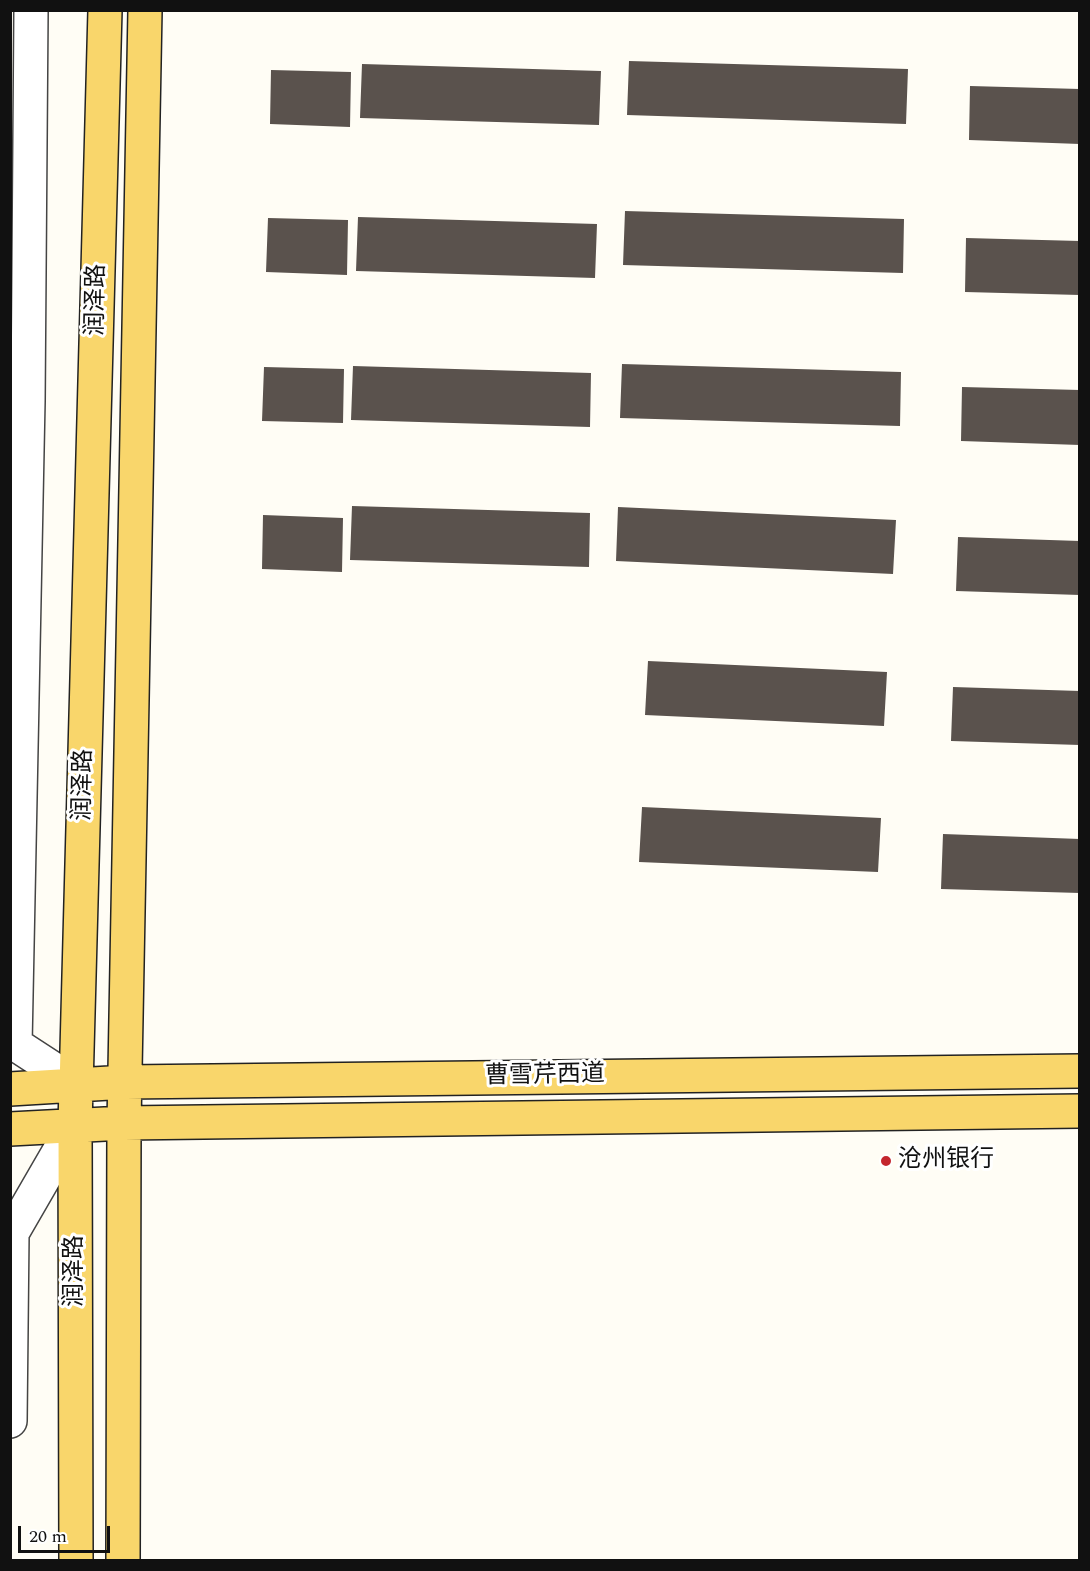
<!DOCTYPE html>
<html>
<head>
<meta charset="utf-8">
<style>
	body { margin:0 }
	#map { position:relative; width:1090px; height:1571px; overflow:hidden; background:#fffdf5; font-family:Spectral,serif }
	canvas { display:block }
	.frame { position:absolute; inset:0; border:12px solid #111; pointer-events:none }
	.scale { position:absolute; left:18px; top:1526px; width:92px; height:27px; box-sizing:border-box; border:3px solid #111; border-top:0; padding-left:8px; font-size:18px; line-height:21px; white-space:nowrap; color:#111; -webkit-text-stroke:4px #fff; paint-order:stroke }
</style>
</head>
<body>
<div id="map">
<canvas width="1090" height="1571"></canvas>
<div class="frame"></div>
<div class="scale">20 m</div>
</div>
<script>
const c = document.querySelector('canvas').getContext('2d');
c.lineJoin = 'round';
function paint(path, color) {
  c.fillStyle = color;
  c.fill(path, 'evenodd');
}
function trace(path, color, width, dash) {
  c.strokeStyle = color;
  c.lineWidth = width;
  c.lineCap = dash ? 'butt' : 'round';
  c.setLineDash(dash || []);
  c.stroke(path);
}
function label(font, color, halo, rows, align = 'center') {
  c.font = font + ' Spectral,"Noto Sans SC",serif';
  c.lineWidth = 6;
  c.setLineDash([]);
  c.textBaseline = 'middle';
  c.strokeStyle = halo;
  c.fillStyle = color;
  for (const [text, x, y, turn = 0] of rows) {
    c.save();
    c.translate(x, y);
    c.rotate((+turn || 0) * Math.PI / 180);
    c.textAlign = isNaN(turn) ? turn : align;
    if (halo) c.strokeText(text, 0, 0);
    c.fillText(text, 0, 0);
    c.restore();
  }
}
paint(new Path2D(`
	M629,61l279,8 -2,55 -279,-9z
	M362,64l239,7 -2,54 -239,-7z
	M271,70l80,2 -1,55 -80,-3z
	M970,86l110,3v55l-111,-4z
	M625,211l279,8 -1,54 -280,-8z
	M358,217l239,7 -2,54 -239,-7z
	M268,218l80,2 -1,55 -81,-3z
	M966,238l114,3v54l-115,-3z
	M622,364l279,8 -1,54 -280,-8z
	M353,366l238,7 -1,54 -239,-7z
	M264,367l80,2 -1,54 -81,-2z
	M962,387l118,3v55l-119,-4z
	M352,506l238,7 -1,54 -239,-7z
	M618,507l278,13 -3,54 -277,-13z
	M263,515l80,3 -1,54 -80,-3z
	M958,537l122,4v54l-124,-4z
	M648,661l239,11 -3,54 -239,-11z
	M953,687l127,4v54l-129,-4z
	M642,807l239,11 -3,54 -239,-10z
	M943,834l137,5v54l-139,-4z`), '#5a524d');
const minor = new Path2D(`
	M31,10l-3,391 -13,643 63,41
	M10,1421l2,-188 63,-109`);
const major = new Path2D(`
	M10,1089l116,-7 954,-11
	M10,1129l114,-6 956,-12
	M76,1560l-1,-436 30,-1114
	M123,1560l1,-437 21,-1113`);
trace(minor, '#444', 36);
trace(major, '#222', 36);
trace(minor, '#fff', 33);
trace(major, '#f9d66b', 33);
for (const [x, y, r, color] of [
	[886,1161,6,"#c4262e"]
]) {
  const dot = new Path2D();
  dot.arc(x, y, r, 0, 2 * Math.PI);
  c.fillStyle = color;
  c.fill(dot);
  trace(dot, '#fff', 2);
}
label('24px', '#111', '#fff', [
	["润泽路",98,300,-89],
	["润泽路",85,785,-89],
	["曹雪芹西道",545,1077,-1],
	["润泽路",76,1271,-90]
]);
label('24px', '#111', '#fff', [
	["沧州银行",898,1161]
], 'left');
</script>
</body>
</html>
